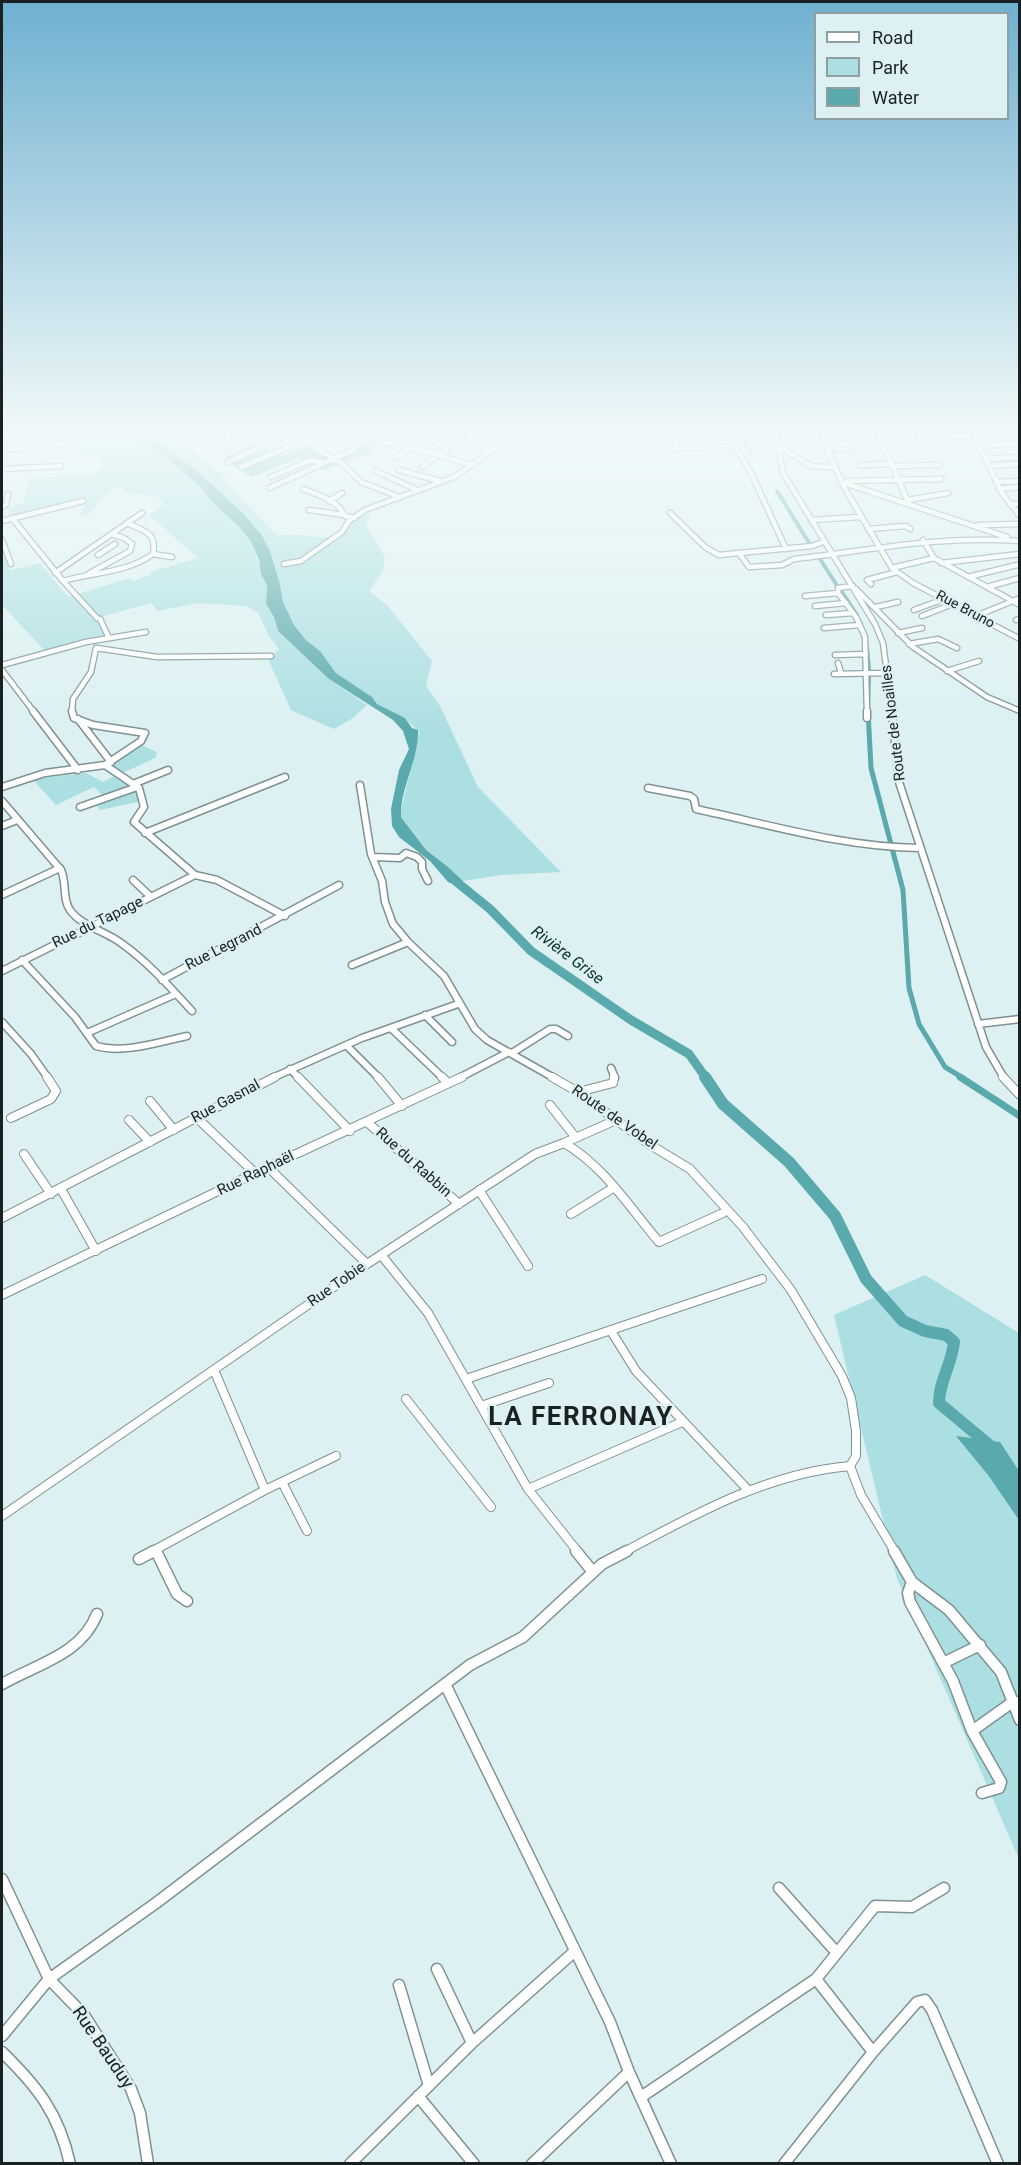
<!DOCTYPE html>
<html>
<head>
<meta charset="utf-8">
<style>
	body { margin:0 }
	#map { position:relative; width:1021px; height:2165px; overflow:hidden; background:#ddf1f2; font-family:Roboto,sans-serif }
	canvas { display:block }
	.frame { position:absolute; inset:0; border:3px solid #1a2122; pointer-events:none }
	.legend { position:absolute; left:814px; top:12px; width:195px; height:108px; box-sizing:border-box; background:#ddf1f2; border:2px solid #8f9e9f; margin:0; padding:8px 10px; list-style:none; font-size:18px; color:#1a2122 }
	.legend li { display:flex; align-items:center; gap:12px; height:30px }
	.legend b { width:30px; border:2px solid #8f9e9f }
</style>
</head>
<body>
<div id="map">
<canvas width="1021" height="2165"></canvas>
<div class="frame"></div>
<ul class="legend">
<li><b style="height:8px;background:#fff"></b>Road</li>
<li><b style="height:16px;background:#acdfe2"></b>Park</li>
<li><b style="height:16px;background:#5aa9ac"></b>Water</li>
</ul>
</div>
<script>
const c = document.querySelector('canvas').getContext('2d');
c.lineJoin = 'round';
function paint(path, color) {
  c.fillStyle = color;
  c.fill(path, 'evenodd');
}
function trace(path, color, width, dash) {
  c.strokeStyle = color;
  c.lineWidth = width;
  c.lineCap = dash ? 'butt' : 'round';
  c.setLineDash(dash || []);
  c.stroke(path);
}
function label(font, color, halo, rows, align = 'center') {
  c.font = font + ' Roboto,sans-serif';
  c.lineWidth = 5;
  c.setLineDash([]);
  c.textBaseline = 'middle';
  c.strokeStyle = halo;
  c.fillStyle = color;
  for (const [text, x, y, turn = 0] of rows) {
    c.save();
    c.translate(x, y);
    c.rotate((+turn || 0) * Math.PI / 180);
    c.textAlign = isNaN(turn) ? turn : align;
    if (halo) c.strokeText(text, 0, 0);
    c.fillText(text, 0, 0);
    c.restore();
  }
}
paint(new Path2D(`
	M61,429h58l37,20 45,38 11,15 21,19 17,19 17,45 -1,19 8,13 4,14 51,48 38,26 -14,13 -19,11 -43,-19 -24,-53h4l8,-8 -10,-13 -11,-23 -12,-7 -48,-3 -40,8 -7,-8 -54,15 8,18 -60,15 -43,-46v-52l9,17 29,-7 28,34 61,-19 4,3 19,-7 -2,-2 48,-14 -49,-43 15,-11 -7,-7 -34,-6 2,-2 -12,-2 -26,29 -6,-1 5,-14 -4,-1 -67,17 -9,-9 18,-5 5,-24 64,-5 3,-4 9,-3 -8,-13 -11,2z
	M137,429h15l22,11 24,15 27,21 4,9 48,51c31,-6 59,15 80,-18l15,-4 -7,9 20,34 -2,14 -14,20 18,14 45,56 -6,25 14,20 38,81 83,85 -59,3 -39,6 -16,-15 -21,-16 -26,-35 19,-83 -14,-14 -28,-14 -5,-7 -36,-24 -16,-22 -14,-11 -16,-21 -7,-17 -3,-18 -10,-33 -9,-17 -17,-20 -48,-44z
	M140,744l18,9 -3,2 2,2 -34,16 -14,-8z
	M86,773l17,9 11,-6c11,5 23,11 26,24l-2,2 -38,8 -5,-7 10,-5 -11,-11 -38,18 -24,-26z
	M925,1275l94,58v526l-122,-280 -63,-264z`), '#acdfe2');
paint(new Path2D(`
	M272,429h9l13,7 -27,13 15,7 25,-10 27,13 37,-19 8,4 -8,4 4,3 -52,19 -24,-12 -48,19 -23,-15 16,-8 -5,-3 37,-13 -12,-5z`), '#67b5b9');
paint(new Path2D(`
	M119,429h18l27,17 32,24 48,44 17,20 9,17 10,33 3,18 11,23 12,15 14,11 16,22 36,24 5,7 28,14 7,10 6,2c1,29 -18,58 -17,87l25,33 21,16 16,15 -1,7 -14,-6 -18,-21 -31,-24 -7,-11 -1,-17 8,-39 10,-21 -6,-18 -10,-11 -64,-41 -51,-48 -4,-14 -8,-13 1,-19 -6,-11 -2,-14 -9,-20 -12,-14 -26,-24 -11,-15 -45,-38z
	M956,1436l44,6 19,29v49l-31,-45z`), '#5aa9ac');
trace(new Path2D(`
	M736,429l14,22
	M777,491l34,55
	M820,559l16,25
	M840,589l17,26
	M867,647l2,23
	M868,712l1,-36`), '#5aa9ac', 4);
trace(new Path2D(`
	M868,711l3,57 32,122 6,98 10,36 26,43 18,11`), '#5aa9ac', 5);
trace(new Path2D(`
	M960,1077l60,39`), '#5aa9ac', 7);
trace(new Path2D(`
	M453,879l37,30 41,42 100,69 58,34 17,24`), '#5aa9ac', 9);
trace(new Path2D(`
	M705,1077l18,27 66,58 46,54 31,63 37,42 22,10 21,4 8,7c-2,22 -15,39 -15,61l55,46`), '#5aa9ac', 12);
const minorFar3 = new Path2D(`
	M202,429l2,11
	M226,429l4,13
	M285,429l59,36 17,17 36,14
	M321,429l24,13
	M356,429l27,14 17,1 72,21
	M480,429l30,10
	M587,429l39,2 23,-2
	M750,429l10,6h16
	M775,429l8,44 92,151 8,19 9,69
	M823,429l1,13 21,47 47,79 21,15 107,56
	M876,429l33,75
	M942,429h29
	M971,429l31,64 18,23
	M972,431l32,-1 4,5
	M2,434l47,-4
	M760,435l51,31 24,1
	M881,440l32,-1
	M459,441l34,10
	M955,442l22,1
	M395,444l21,-15
	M979,446l41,-3
	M224,447l25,-18
	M674,448l55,-1 8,2 15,26 34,74
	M827,448l24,2
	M674,449l5,-20
	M2,450l63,-6
	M427,452l17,-12
	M228,454l44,-25
	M395,458l17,-10
	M985,459l35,-2
	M228,462l64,-29
	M859,465l34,-1
	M894,466l45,-1
	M989,466l31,-2
	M241,467l58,-24 21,-6 12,-8
	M422,467l42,-31 -28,-7
	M2,469l59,-3
	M399,470l41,11
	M376,471l39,18
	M271,477l40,-17 13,3
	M847,481l94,-2
	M841,482l166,55
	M996,482l24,-1
	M269,488l84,-38
	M303,489c16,6 34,11 42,27l9,2
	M999,489l21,-2
	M908,500l40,-7
	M329,501l13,-8
	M1010,504h10
	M2,507l4,-3 2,-10
	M309,510l35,5
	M670,513l35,34 14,8 93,-9 11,-4
	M12,518l51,63c31,-9 64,-8 90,-27 4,-22 -9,-23 -26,-31
	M811,520l50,-3
	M2,521l81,-20
	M978,525l42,-1
	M868,529l38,-3 4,3
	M2,540l9,24
	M923,540l11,18 86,47
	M739,553l10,14 33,-2 12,-6c76,-9 149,-24 226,-18
	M153,554l19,3
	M98,555l17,-11
	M941,563l79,-9
	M284,564l17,-3 41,-29 7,-11 16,-11 89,-33 69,-48
	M892,568l42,-10
	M55,573l87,-60
	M88,574l42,-23 2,-7 -8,-6 -13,-4
	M968,577l49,-12
	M63,581l34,37
	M871,584l-4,-4 30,-8
	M987,587l33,-9
	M856,589l57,58 74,50 33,14
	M838,593l18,24 9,20 2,75
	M805,596l33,-3v-5l15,-2
	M815,606l31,-3
	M876,607l22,-5
	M914,610l30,-11
	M826,615l27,-2
	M922,616l31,-12
	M976,616l44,-18
	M100,619l9,19
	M1016,620l4,-1
	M824,628l36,-3
	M898,633l24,-5
	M909,644l29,-5 19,9
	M835,655l31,-1
	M838,663l3,10
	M2,665l84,-23 60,-10
	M2,670l32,42
	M947,671l32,-10
	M834,674l54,-1
	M72,712l1,-13 18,-27 5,-24 61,9 114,-1`);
const minorFar2 = new Path2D(`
	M33,711l45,59
	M867,711v7
	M892,711l7,71 87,265 18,31
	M78,719l33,43
	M105,765l34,23 5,19 -10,15 61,53 22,5 68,36
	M133,784l35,-14
	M360,785l11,69 11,27 3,21 8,22 15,18 36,34 31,53 12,11 67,38
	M2,787l43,-14 60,-8 36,-24 4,-8 -52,-8 -19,-7 -2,-7
	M648,788l42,8 4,3 2,10c75,16 147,38 224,39
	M2,801l59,69c6,13 1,29 9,40 11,16 37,22 51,33 27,19 49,44 71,68
	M80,807l57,-20
	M2,826l15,-6
	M145,833l140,-56
	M373,857l27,1 6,-5 11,4 5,5v7l6,12
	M133,880l18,17
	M2,895l58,-27
	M22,960l53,57 21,29c28,8 63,-4 91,-10
	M352,965l56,-23
	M2,971l193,-96
	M162,980l177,-95
	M425,1015l27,27
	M2,1022l29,32 17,24
	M978,1024l42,-5
	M392,1029l51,49
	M87,1033l89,-39
	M346,1045l33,33
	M512,1053l38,-24h6l12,7
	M611,1068l4,10
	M290,1069l9,9
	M272,1078l90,-40 96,-34
	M459,1078l50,-26`);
const minorFar1 = new Path2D(`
	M298,1077l52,54
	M378,1077l24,29
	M442,1077l6,6
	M552,1077l26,15 71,52 41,25 53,58 48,63 51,86 9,22 5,33v25l-6,10
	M1003,1077l17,18
	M578,1092l35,-9 1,-6
	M150,1101l24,29
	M550,1105l26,33
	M11,1118l40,-19 5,-8 -9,-14
	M197,1118l59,56
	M129,1120l21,22
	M367,1122l92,82
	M564,1143l52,-23
	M24,1154l27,40
	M268,1167l99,97
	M61,1189l35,62
	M479,1190l49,76
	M571,1214l42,-26
	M2,1218l273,-141
	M382,1256l46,57 100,176 50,63
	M2,1295l266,-128 194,-90
	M611,1331l25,40 112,119
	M214,1370l51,120
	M466,1379l296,-100
	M406,1399l85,108
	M481,1406l68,-23
	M850,1466l11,29 34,57
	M282,1482l25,49
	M528,1489l154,-67
	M2,1516l365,-252 168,-110 29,-11c40,23 66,65 95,99l64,-29
	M156,1550l1,2
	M151,1552l114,-62 71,-34
	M624,1552c71,-38 144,-79 226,-86`);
const minor = new Path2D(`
	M156,1551l21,43 10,7
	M576,1551l17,21
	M894,1551l18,31 37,28 52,62 19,48
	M139,1559l15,-8
	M912,1582l-4,11 2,9 43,79 19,50 29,51 -2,6 -17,5
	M943,1663l37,-18
	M2,1684c35,-20 79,-29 95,-70
	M445,1684l165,338 19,50 42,92
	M972,1731l42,-30
	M2,1879l47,100 35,36 47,74 9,24 8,51
	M779,1888l58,65
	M437,1969l35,74
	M399,1985l30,101
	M2,2036l47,-57 107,-76 314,-238 53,-28 79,-73 25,-13
	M2,2052c36,35 57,62 68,112
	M873,2052l44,-50 8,-2 7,10 66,154
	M418,2096l56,68
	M641,2097l175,-118 59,-73 37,1 32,-19
	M350,2164l122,-121 103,-92
	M532,2164l97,-92
	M784,2164l89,-112 -57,-73`);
trace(minorFar3, '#7f9192', 7);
trace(minorFar2, '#7f9192', 9);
trace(minorFar1, '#7f9192', 10);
trace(minor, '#7f9192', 13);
trace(minorFar3, '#fff', 4.5);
trace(minorFar2, '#fff', 6);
trace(minorFar1, '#fff', 8);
trace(minor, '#fff', 10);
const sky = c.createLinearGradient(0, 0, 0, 732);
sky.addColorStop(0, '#6fb0d0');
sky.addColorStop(0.59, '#f0f9f9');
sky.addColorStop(1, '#f0f9f900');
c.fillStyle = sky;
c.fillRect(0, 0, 1021, 732);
label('14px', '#1a2122', '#ddf1f2', [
	["Rue Bruno",965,610,28]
]);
label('15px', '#1a2122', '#ddf1f2', [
	["Route de Noailles",894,723,-97],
	["Rue du Tapage",98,923,-26],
	["Rue Legrand",224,948,-27],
	["Rue Gasnal",226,1102,-28],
	["Route de Vobel",614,1118,35],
	["Rue du Rabbin",413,1163,42],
	["Rue Raphaël",256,1174,-26],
	["Rue Tobie",337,1285,-35]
]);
label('italic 16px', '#093133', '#ddf1f2', [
	["Rivière Grise",567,956,37]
]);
label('18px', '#1a2122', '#ddf1f2', [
	["Rue Bauduy",102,2048,56]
]);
c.letterSpacing = '1.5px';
label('bold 26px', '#1a2122', '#ddf1f2', [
	["LA FERRONAY",581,1418]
]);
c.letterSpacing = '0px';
</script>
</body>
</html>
